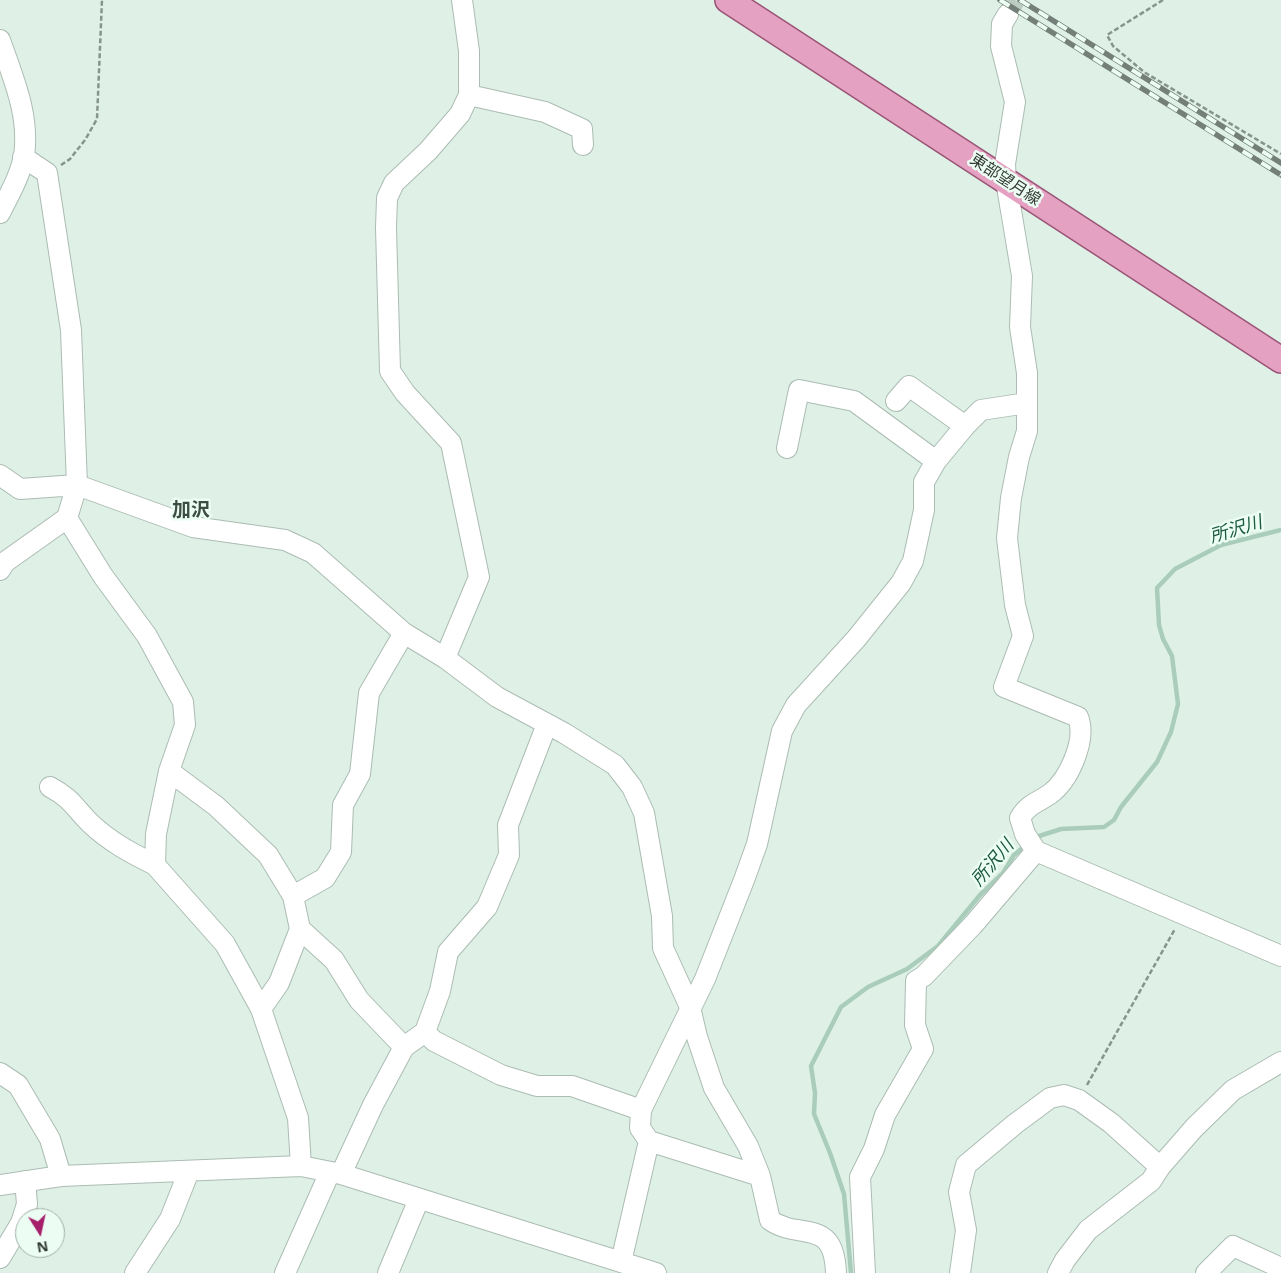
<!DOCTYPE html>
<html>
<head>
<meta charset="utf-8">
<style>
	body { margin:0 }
	#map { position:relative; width:1281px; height:1273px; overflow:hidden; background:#dff1e7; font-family:"Open Sans",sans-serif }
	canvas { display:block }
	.north { position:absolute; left:15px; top:1208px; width:50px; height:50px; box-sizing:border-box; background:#ecfef4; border:1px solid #a2afa8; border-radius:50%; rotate:170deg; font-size:14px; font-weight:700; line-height:20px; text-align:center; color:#323935 }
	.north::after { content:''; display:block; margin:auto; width:18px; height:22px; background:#a51f6a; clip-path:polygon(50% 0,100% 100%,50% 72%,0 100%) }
</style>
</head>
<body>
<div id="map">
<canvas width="1281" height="1273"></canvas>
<div class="north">N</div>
</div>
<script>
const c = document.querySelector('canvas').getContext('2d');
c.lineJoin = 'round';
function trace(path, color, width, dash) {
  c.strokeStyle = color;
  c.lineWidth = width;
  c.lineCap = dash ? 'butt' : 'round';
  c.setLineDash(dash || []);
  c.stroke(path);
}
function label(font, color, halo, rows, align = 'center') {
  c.font = font + ' "Open Sans","Noto Sans JP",sans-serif';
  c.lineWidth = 5;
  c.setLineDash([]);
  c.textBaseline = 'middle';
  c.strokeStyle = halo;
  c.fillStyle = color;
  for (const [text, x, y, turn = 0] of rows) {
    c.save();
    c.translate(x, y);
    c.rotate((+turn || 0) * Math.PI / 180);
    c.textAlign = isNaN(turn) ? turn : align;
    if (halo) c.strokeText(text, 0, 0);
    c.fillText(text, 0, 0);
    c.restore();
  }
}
trace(new Path2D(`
	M1033,838l28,-9 43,-2 10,-7 7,-13 36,-45 14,-30 7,-28 -6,-48 -9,-17 -4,-14 -2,-37 18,-19 46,-24 60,-15
	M851,1273l-7,-79 -14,-41 -16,-39 1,-21 -4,-27 30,-59 27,-20 39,-18 31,-23 42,-51 23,-22 11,-18 12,-10`), '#a9cdba', 4.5);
trace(new Path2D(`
	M1008,14l7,-14`), '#bcccc3', 20, [20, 10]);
const minor = new Path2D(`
	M1008,14l-6,10 -1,22 14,56 -10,62 1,17 16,95 -2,51 7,46v58l-8,26 -8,41 -4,40 8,67 8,31 -19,51 74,30c9,23 -9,63 -28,77 -13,9 -22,10 -30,24l5,16 11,17 245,105
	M0,40c13,38 30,75 24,116 -4,20 -15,39 -24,57
	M469,95l76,17 37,17 1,16
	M896,401l13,-15 56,40
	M787,448l12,-58 55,11 82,60
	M0,475l20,14 57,-4 116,42 92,13 28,13 91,80 41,25 52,39 67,36 51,32 17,22 12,26 18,103 1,32 27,59 7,30 17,51 34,58 12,30
	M67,518l36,58 44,60 36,66 2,23 -16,46 -13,63 -1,31 70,79 36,65 37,109 3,48
	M0,570l5,-8 62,-44 10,-33 -6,-155 -24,-157 -24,-16
	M445,658l34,-81 -28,-134 -46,-50 -15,-22 -4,-143 1,-30 7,-15 34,-32 32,-37 9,-19v-44l-7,-51
	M169,771l47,35 52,49 25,41 7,33 -21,54 -18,26
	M50,787c21,11 25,21 40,36 20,19 41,30 65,42
	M293,896l32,-18 16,-26 2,-47 17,-31 9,-81 35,-60
	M300,929l34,31 25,40 45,47
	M425,1032l9,9 67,34 36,11h35l69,24
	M0,1073l18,12 32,54 11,37
	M341,1174l32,-69 31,-58 21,-15 15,-41 8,-39 39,-45 22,-52 -1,-30 39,-101
	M0,1185l61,-9 240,-10 40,8 315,99
	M0,1258l21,-35 6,-19 -2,-23
	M621,1262l28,-121
	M135,1273l35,-54 19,-48
	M285,1273l45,-101
	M388,1273l31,-74
	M836,1273c-2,-57 -37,-32 -66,-53l-10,-44 -111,-35 -9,-13 1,-18 64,-131 39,-99 13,-36 25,-113 14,-26 60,-66 45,-56 12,-22 11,-51v-28l12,-21 29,-35 16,-16 46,-7
	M865,1273l-5,-96 14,-28 11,-34 38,-66 -8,-24 1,-44 8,-5 49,-51 63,-74
	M960,1273l6,-43 -7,-38 7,-27 49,-41 35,-26 14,-3 15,5 32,23 49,44
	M1058,1273l7,-13 23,-30 63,-49 9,-14 34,-39 39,-38 48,-28
	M1206,1273l27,-27 48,22`);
const major = new Path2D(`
	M728,0l553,360`);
trace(minor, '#abbcb3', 22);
trace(major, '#9a5475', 28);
trace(new Path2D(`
	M1163,0l-56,35 6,11 31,26 137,82
	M61,165l9,-6 15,-19 12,-21 5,-119
	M1087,1085l88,-156`), '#87948d', 2.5, [5, 2.5]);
trace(minor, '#fff', 20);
trace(major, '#e4a1c1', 25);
const rail = new Path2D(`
	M1000,0l281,175
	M1020,0l261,163`);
trace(rail, '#747f79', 5.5);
trace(rail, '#ecfef4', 4, [11]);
label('16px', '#323935', '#ecfef4', [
	["東部望月線",1005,180,33]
]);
label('italic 18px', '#1b593f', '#ecfef4', [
	["所沢川",1236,530,-17],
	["所沢川",993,863,-50]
]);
label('bold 19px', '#3d4c44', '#ecfef4', [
	["加沢",191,511]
]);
</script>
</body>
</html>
